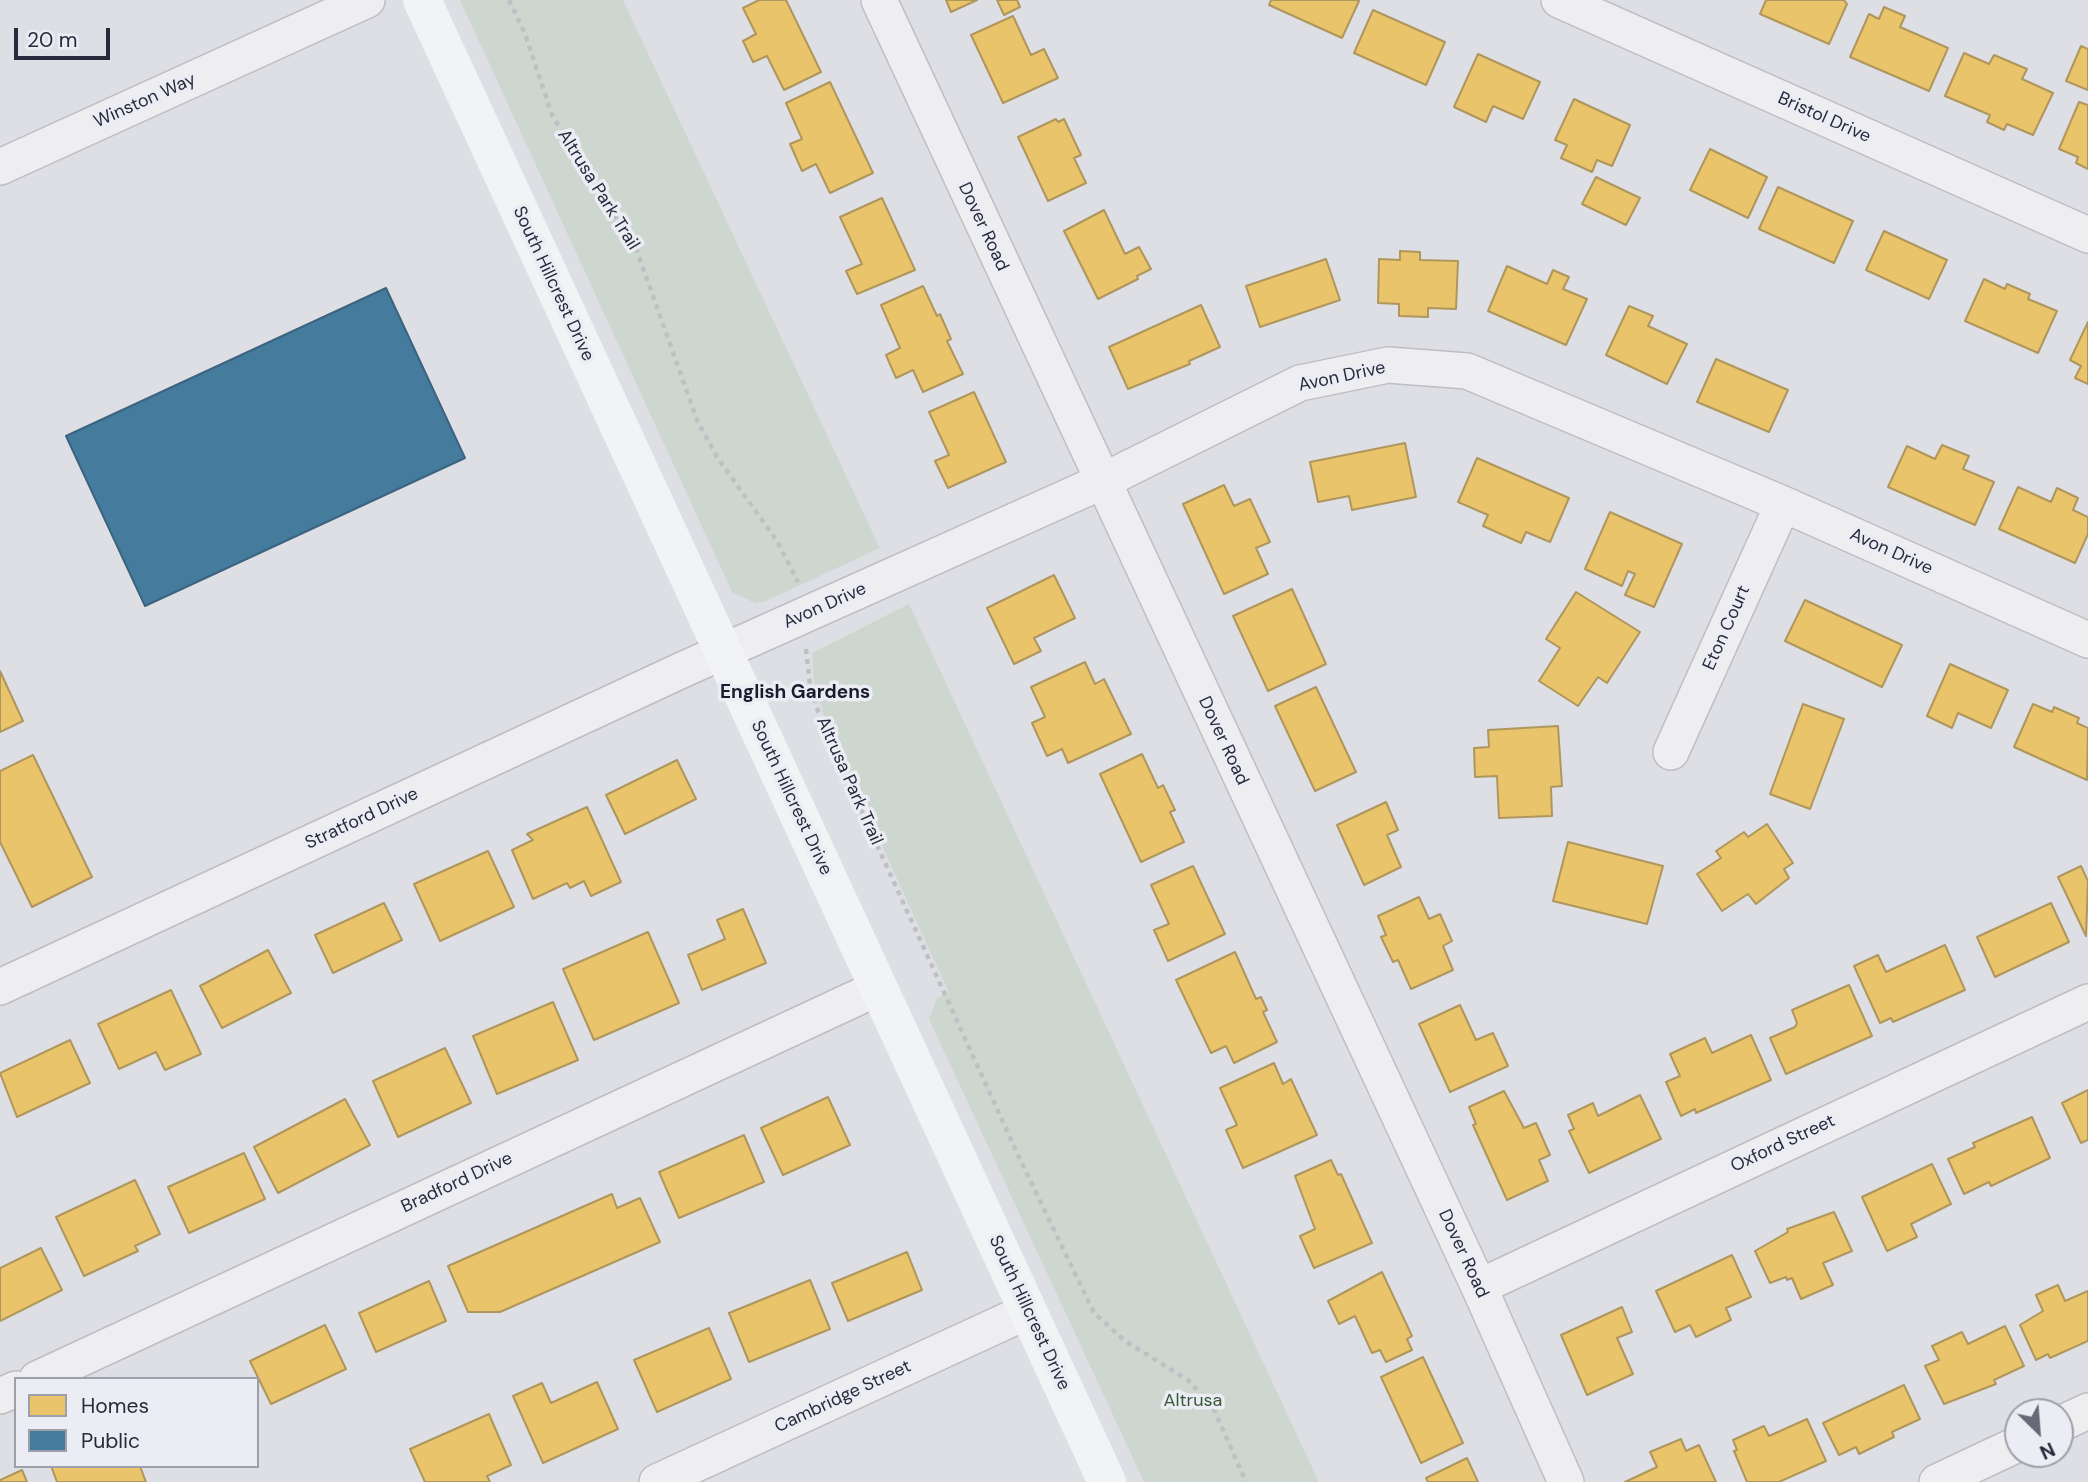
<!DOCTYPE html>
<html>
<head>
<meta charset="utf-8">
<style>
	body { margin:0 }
	#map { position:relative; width:2088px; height:1482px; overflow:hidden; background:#dedfe4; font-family:"DM Sans",sans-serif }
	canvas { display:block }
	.legend { position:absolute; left:14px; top:1377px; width:245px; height:91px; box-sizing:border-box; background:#ecedf4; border:2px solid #9d9faa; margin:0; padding:9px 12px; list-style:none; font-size:21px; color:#272a3c }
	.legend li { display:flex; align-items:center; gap:14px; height:35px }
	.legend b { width:35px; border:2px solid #9d9faa }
	.north { position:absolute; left:2004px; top:1398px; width:70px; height:70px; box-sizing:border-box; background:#ecedf4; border:2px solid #9d9faa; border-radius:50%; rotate:155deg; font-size:19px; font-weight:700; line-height:28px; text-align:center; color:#272a3c }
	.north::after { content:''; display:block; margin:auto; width:24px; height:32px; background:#676977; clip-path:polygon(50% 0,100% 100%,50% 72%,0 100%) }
	.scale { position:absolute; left:14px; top:28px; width:96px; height:32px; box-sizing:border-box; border:4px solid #272a3c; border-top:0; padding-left:9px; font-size:21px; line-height:24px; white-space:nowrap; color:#272a3c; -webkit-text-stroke:5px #ecedf4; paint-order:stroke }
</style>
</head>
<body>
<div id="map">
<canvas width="2088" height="1482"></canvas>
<ul class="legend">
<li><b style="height:19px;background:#e9c46a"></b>Homes</li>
<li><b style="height:19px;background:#457b9d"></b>Public</li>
</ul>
<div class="north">N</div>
<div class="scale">20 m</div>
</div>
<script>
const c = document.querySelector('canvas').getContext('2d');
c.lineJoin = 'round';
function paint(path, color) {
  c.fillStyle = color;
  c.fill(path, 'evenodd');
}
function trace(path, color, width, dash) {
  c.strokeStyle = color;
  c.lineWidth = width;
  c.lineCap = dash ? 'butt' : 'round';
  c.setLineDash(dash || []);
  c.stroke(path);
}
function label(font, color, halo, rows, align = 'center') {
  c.font = font + ' "DM Sans",sans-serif';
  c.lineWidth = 7;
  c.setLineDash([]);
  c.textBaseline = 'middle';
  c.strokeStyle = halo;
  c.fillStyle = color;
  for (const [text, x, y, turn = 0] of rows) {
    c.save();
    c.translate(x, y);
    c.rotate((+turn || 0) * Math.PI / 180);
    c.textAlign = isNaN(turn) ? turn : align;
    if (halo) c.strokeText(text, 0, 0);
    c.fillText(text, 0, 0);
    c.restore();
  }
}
paint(new Path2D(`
	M460,0h163l257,548 -114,53 -11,2 -23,-11z
	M909,604l410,878h-175l-215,-463 8,-21 12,-5 -124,-272 -11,-40 -2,-28z`), '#cdd7cf');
const homes = new Path2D(`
	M759,0h27l35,72 -37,18 -17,-34 -14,6 -10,-21 13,-7 -13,-26z
	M946,0h31l-26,12z
	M997,0h20l3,7 -16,8z
	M1271,0h85l3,1 -17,37 -73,-33z
	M1766,0h78l3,4 -18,40 -69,-30z
	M1884,7l21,9 -5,11 48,21 -19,43 -79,-34 19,-43 10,5z
	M1373,10l72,32 -19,43 -72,-32z
	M1013,16l18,39 13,-6 14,29 -55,25 -32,-68z
	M2081,46l7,3v41l-22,-9z
	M1964,53l25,11 5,-9 33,14 -5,10 31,14 -20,42 -26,-11 -3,6 -17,-8 3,-7 -45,-19z
	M1478,54l62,28 -17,37 -30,-13 -7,16 -32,-15z
	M830,82l43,91 -43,20 -14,-29 -14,7 -12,-27 12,-5 -16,-36z
	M1574,99l56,26 -18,41 -15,-6 -5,12 -31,-14 6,-13 -12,-5z
	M2079,102l9,3v64l-12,-6 2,-6 -19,-8z
	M1056,119l2,3 6,-3 17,36 -7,3 12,25 -38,18 -30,-64z
	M1710,149l57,28 -19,41 -58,-28z
	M1596,177l44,21 -14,27 -44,-21z
	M1778,187l75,34 -19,42 -75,-34z
	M882,198l33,72 -58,24 -11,-23 16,-7 -22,-47z
	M1104,210l21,44 14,-7 12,22 -14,7 1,3 -40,20 -34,-68z
	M1884,231l63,29 -18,39 -63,-29z
	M1400,251l20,1v8l38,1 -2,48 -28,-1v9l-29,-1v-12l-21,-1 1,-44 21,1z
	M1326,259l14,41 -80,27 -14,-41z
	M1507,266l40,18 6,-14 16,7 -6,12 24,10 -21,46 -78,-34z
	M1984,279l21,10 2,-5 23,10 -2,5 29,12 -19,42 -73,-32z
	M923,286l14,30 3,-2 11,25 -4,2 16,33 -40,18 -10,-22 -17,8 -10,-23 14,-7 -19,-43z
	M1201,305l19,42 -31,14 1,3 -62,25 -19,-42z
	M1629,306l24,10 -5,10 39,18 -20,40 -61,-29z
	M2088,322v62l-13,-6 6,-12 -11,-6z
	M1716,359l72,31 -19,42 -72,-30z
	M974,392l32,70 -58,26 -13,-27 14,-6 -20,-43z
	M1405,443l11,54 -64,13 -3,-14 -31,6 -8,-40z
	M1942,445l27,11 -6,13 31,13 -19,43 -87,-38 19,-41 28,13z
	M1477,458l92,40 -19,44 -24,-10 -5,11 -38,-17 5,-11 -30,-13z
	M1224,485l10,21 16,-7 20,43 -14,6 12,26 -44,20 -41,-90z
	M2018,487l33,15 6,-14 21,10 -5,12 15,7v17l-13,29 -76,-34z
	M1610,512l72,32 -28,63 -29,-12 10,-21 -7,-3 -6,15 -37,-17z
	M1054,575l21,43 -41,20 7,13 -27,13 -27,-56z
	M1292,589l34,75 -58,27 -35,-75z
	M1576,592l64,40 -33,51 -9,-6 -20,29 -39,-25 21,-33 -14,-9z
	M1805,600l97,45 -20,42 -97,-46z
	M1085,662l10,22 9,-5 27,55 -63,29 -6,-14 -15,7 -15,-33 13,-6 -14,-30z
	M1950,664l58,26 -17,38 -33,-15 -6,15 -25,-12z
	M0,671l23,50 -23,11z
	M1316,687l40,85 -41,19 -40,-85z
	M1803,704l41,15 -34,90 -40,-15z
	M2033,704l19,8 2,-5 25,11 -2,5 11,5 -1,52 -73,-33z
	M1558,726l4,60 -11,1 1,29 -53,2 -2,-42 -22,1 -1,-29 15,-1 -1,-17z
	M1142,754l16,34 5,-3 12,25 -5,2 14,30 -43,20 -41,-88z
	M33,755l59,122 -60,30 -32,-65v-71z
	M677,760l19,39 -71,35 -19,-39z
	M1386,802l12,28 -11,5 14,32 -37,18 -27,-60z
	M587,807l34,75 -30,14 -7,-15 -14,7 -3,-5 -34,16 -21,-49 21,-10 -6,-6z
	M1767,824l26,39 -9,6 5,9 -33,26 -8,-10 -26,17 -25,-37 24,-16 -5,-7 28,-19 4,5z
	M1568,842l95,24 -16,58 -94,-23z
	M488,851l26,56 -74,34 -26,-57z
	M1193,866l32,68 -57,27 -14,-31 15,-6 -18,-39z
	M2081,866l7,15 -2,55 -28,-59z
	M1419,897l10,22 11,-5 12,27 -9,5 10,24 -42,19 -13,-29 -5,2 -12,-25 5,-2 -8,-19z
	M384,903l18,37 -69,33 -18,-38z
	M2051,903l18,39 -74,35 -18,-40z
	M743,909l23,54 -64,27 -14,-35 37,-16 -8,-19z
	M648,932l31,71 -85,37 -31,-71z
	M1945,945l20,45 -72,32 -2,-4 -11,5 -26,-57 24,-11 8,17z
	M268,950l23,43 -69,35 -22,-42z
	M1235,952l21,47 5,-2 6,13 -4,2 14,30 -43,21 -8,-17 -15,7 -35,-73z
	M1849,985l23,51 -86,38 -16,-36 25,-11 2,-4 -5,-13z
	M171,990l30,64 -36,16 -9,-18 -37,17 -21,-45z
	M553,1002l25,58 -81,34 -24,-58z
	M1460,1005l16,35 17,-7 15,33 -58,26 -31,-68z
	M1751,1035l20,45 -75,33 -1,-4 -14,7 -15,-34 14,-6 -10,-22 35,-16 7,15z
	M70,1040l20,43 -73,34 -17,-44z
	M445,1048l26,55 -73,34 -25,-56z
	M1274,1063l9,21 8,-5 26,56 -74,33 -17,-38 11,-5 -17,-37z
	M2088,1090v50l-7,3 -19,-40z
	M1504,1091l20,37 12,-5 14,32 -11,5 9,21 -41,19 -34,-75 3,-1 -7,-17z
	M1640,1095l21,44 -72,34 -20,-42 5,-2 -6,-14 25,-12 5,13z
	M828,1097l22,48 -67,30 -22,-47z
	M345,1099l25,46 -92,48 -24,-46z
	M2032,1117l18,41 -59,28 -2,-4 -25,12 -16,-35 27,-12 -2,-4z
	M744,1135l20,47 -85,36 -20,-46z
	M244,1153l21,46 -76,34 -21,-46z
	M1331,1160l7,15 3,-1 31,69 -58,25 -14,-32 15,-7 -20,-53z
	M1932,1164l19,40 -40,20 6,13 -30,14 -25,-54z
	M135,1180l25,54 -25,12 3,5 -54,25 -28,-59z
	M612,1194l5,14 23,-10 20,44 -160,70h-32l-20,-46z
	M1834,1212l18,39 -29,12 10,22 -32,14 -9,-21 -5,2 -1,-3 -16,6 -15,-32 33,-19 -1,-3z
	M41,1248l21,42 -62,31v-53z
	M907,1252l15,38 -74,31 -16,-38z
	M1732,1255l19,42 -25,11 5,12 -35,17 -6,-12 -15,7 -19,-41z
	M1382,1272l30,64 -5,3 5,11 -26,12 -6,-12 -8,3 -17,-37 -16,8 -11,-23z
	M810,1280l20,49 -81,33 -20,-49z
	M429,1281l17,40 -70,31 -17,-39z
	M2058,1285l7,16 23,-10v50l-38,17 -2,-4 -12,6 -16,-35 23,-14 -7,-16z
	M1622,1307l10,25 -15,6 16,36 -46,21 -26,-60z
	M325,1325l21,44 -75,35 -21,-43z
	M2005,1326l19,40 -30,14 2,4 -52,20 -19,-38 14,-6 -7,-14 30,-14 6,12z
	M709,1328l22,51 -74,33 -23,-52z
	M1423,1357l40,86 -42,20 -40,-86z
	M597,1382l21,47 -75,34 -30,-67 29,-13 9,20z
	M1904,1385l16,34 -28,13 2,5 -35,17 -3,-7 -17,8 -16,-32z
	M489,1414l22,51 -24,11 3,6h-65l-15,-33z
	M1807,1419l19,42 -47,21h-32l-13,-31 3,-1 -4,-10 31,-14 5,10z
	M1681,1439l5,12 13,-6 17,37h-91l32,-15 -7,-15z
	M1467,1458l11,24h-50l-2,-4z
	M51,1466h89l6,16h-89z
	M22,1470l5,12h-27v-2z`);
paint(homes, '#e9c46a');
trace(homes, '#af965c', 2);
const public = new Path2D(`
	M386,288l79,170 -320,148 -79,-170z`);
paint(public, '#457b9d');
trace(public, '#3c6380', 2);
const street = new Path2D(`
	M879,0l600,1287 87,195
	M1559,0l529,235
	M0,167l367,-167
	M1671,752l112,-248
	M0,987l682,-317 419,-188 199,-99 88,-18 79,6 316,133 305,136
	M1479,1287l609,-285
	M37,1379l841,-391
	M0,1396l16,-7
	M2060,1424l28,-13
	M657,1482l371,-171
	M1937,1482l81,-38`);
trace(street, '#bdbdc2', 38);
trace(new Path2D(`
	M509,0l16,34 27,81 85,136 60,169 20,37 60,84 21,41
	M806,649l4,36 12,39 196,431 76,158 31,28 63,39 25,27 33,75`), '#bfc0c6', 4.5, [5, 5]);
trace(street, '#eeeef1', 35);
trace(new Path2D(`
	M422,0l685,1482`), '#f2f3f5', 38);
label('18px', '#272a3c', '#ecedf4', [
	["Winston Way",145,101,-24],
	["Bristol Drive",1824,118,24],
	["Altrusa Park Trail",598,190,58],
	["Dover Road",983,227,65],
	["South Hillcrest Drive",553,284,65],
	["Avon Drive",1342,377,-12],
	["Avon Drive",1891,552,24],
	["Avon Drive",825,606,-24],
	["Eton Court",1727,628,-66],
	["Dover Road",1223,741,65],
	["Altrusa Park Trail",849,781,66],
	["South Hillcrest Drive",791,798,65],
	["Stratford Drive",362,819,-25],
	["Oxford Street",1783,1144,-25],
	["Bradford Drive",457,1183,-25],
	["Dover Road",1463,1254,65],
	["South Hillcrest Drive",1029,1313,65],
	["Cambridge Street",843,1397,-25]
]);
label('18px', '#355735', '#ecedf4', [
	["Altrusa",1193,1401]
]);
label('bold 19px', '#191c2c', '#ecedf4', [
	["English Gardens",795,693]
]);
</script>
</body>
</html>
